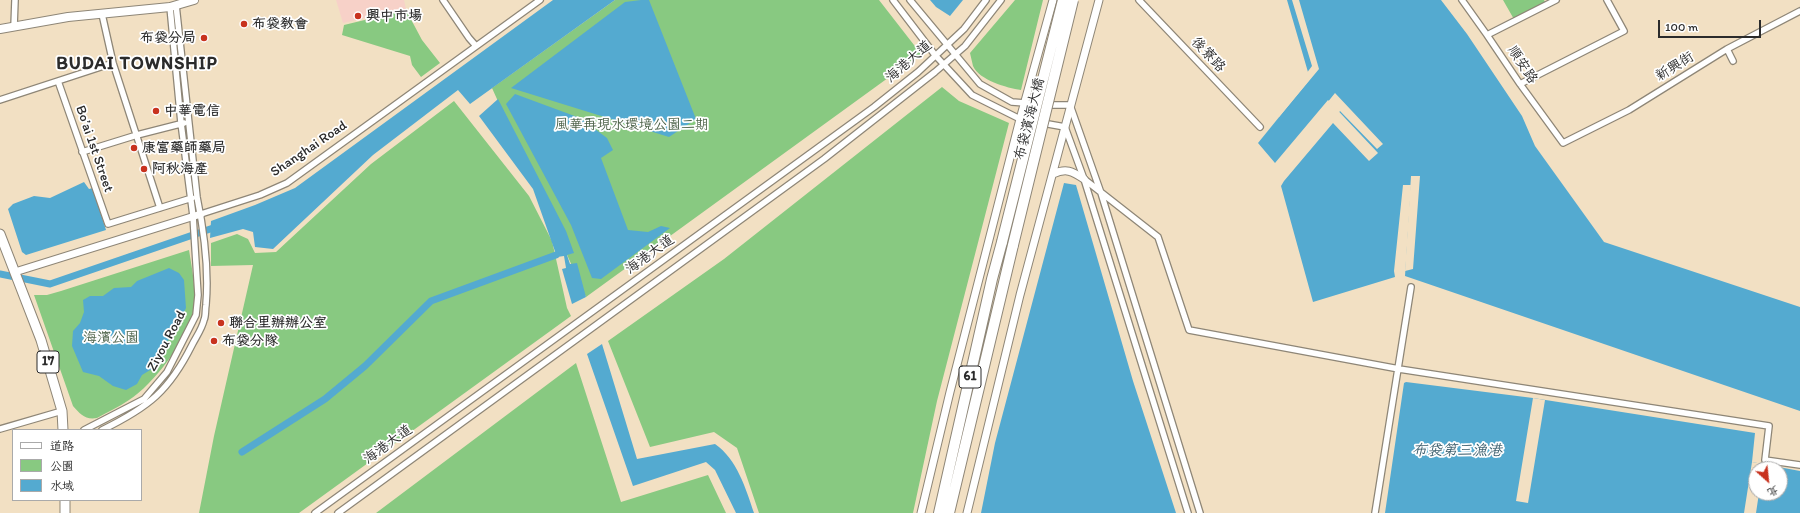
<!DOCTYPE html>
<html>
<head>
<meta charset="utf-8">
<style>
	body { margin:0 }
	#map { position:relative; width:1800px; height:513px; overflow:hidden; background:#f2e0c3; font-family:Itim,"LXGW WenKai TC",sans-serif }
	canvas { display:block }
	.legend { position:absolute; left:12px; top:429px; width:130px; height:72px; box-sizing:border-box; background:#fff; border:1px solid #aaa; margin:0; padding:5px 7px; list-style:none; font-size:12px; color:#2b2b2b }
	.legend li { display:flex; align-items:center; gap:8px; height:20px }
	.legend b { width:20px; border:1px solid #aaa }
	.north { position:absolute; left:1748px; top:461px; width:40px; height:40px; box-sizing:border-box; background:#fff; border:1px solid #aaa; border-radius:50%; rotate:153deg; font-size:11px; font-weight:700; line-height:16px; text-align:center; color:#2b2b2b }
	.north::after { content:''; display:block; margin:auto; width:14px; height:18px; background:#c8321e; clip-path:polygon(50% 0,100% 100%,50% 72%,0 100%) }
	.scale { position:absolute; left:1658px; top:20px; width:103px; height:18px; box-sizing:border-box; border:2px solid #2b2b2b; border-top:0; padding-left:5px; font-size:12px; line-height:14px; white-space:nowrap; color:#2b2b2b; -webkit-text-stroke:3px #fff; paint-order:stroke }
</style>
</head>
<body>
<div id="map">
<canvas width="1800" height="513"></canvas>
<ul class="legend">
<li><b style="height:5px;background:#fff"></b>道路</li>
<li><b style="height:11px;background:#88c981"></b>公園</li>
<li><b style="height:11px;background:#54aad0"></b>水域</li>
</ul>
<div class="north">北</div>
<div class="scale">100 m</div>
</div>
<script>
const c = document.querySelector('canvas').getContext('2d');
c.lineJoin = 'round';
function paint(path, color) {
  c.fillStyle = color;
  c.fill(path, 'evenodd');
}
function trace(path, color, width, dash) {
  c.strokeStyle = color;
  c.lineWidth = width;
  c.lineCap = dash ? 'butt' : 'round';
  c.setLineDash(dash || []);
  c.stroke(path);
}
function label(font, color, halo, rows, align = 'center') {
  c.font = font + ' Itim,"LXGW WenKai TC",sans-serif';
  c.lineWidth = 3.5;
  c.setLineDash([]);
  c.textBaseline = 'middle';
  c.strokeStyle = halo;
  c.fillStyle = color;
  for (const [text, x, y, turn = 0] of rows) {
    c.save();
    c.translate(x, y);
    c.rotate((+turn || 0) * Math.PI / 180);
    c.textAlign = isNaN(turn) ? turn : align;
    if (halo) c.strokeText(text, 0, 0);
    c.fillText(text, 0, 0);
    c.restore();
  }
}
paint(new Path2D(`
	M336,0h68l2,9 -63,14z`), '#f7d1c8');
paint(new Path2D(`
	M615,0h264l42,54 -335,243 -94,-209z
	M1015,0h28l-22,90c-14,-2 -42,-10 -48,-24 -1,-4 -2,-9 -3,-13z
	M1503,0h41l3,5 -32,16z
	M406,10l16,30 18,23 -19,14 -9,-12 -2,-9 -68,-21 2,-10z
	M942,87l17,14 50,22 -72,278 -24,112h-154l-22,-65 -23,-16 -64,15 -42,-106 116,-82z
	M454,101l75,95 23,45 15,67 4,8 -272,197h-100l15,-77 39,-171 -42,1v-23l26,-9 11,5 7,14 21,-1 95,-88z
	M189,250c3,19 8,42 4,62 -7,29 -39,72 -64,88 -10,7 -22,12 -32,18 -12,2 -17,-4 -24,-12l-39,-111h13l14,-4z
	M576,363l45,139 87,-27 18,38h-350z`), '#88c981');
paint(new Path2D(`
	M553,0h62l-145,104 -12,-14 -85,65 -100,94 -18,-2 -2,-15 -10,-3 -33,9 1,-17 44,-16 40,-17z
	M641,0h8l47,119 -27,18 -158,-49 114,-86z
	M930,0h33l-13,16 -14,-9z
	M1287,0h154l26,34 55,82 13,30 69,96 196,65v104l-395,-135 6,-91h-8l-9,86 1,6 -82,25 -32,-116 3,-5 49,-58 36,38 9,-8 -50,-53 -53,63 -17,-20 52,-64z
	M515,94l65,24 27,20 6,12 -12,8 27,72 20,2 13,-6 9,2 -69,51 -9,-1 -21,-53 -65,-121z
	M498,99l68,132 8,22 -7,2 3,9 7,-1 9,34 -14,7 -10,-35 4,-1 -2,-12 -7,1 -24,-68 -54,-73z
	M84,182l5,7 4,-1 13,42 -80,25 -4,-3 -14,-43 5,-5 21,-8 16,2z
	M1064,183l12,2 57,196 43,132h-195l14,-70z
	M169,268l10,5 5,7 2,28 -13,26 -7,9 -11,24 -13,8 -5,9 -11,6 -13,-4 -14,-10 -16,-4 -11,-26 1,-15 7,-8 4,-11 -1,-12 7,-4h13l11,-8 17,-1 6,-6z
	M602,344l35,115 78,-15c22,15 31,45 39,69h-18l-21,-43 -9,-8 -73,24 -46,-132z
	M1406,382l127,16 222,35 -3,29 48,9v42h-415l19,-130zM1756,469h24v24h-24z`), '#54aad0');
paint(new Path2D(`
	M1292,0h7l20,69 -40,48 -2,-1 30,-37 -1,-5 6,-8z
	M1335,93l48,51 -6,5 -37,-38 -2,3 -10,-11 -42,51z
	M1411,176h9l-7,93 -8,2z
	M1533,398l12,2 -17,103 -12,-2z
	M1752,462l12,2 -1,5h-7v24h3l-3,20h-12z`), '#f2e0c3');
trace(new Path2D(`
	M0,274l50,10 169,-58
	M242,452l83,-53 40,-33 66,-65 125,-46`), '#54aad0', 7);
const minor = new Path2D(`
	M443,0l26,38 7,8
	M893,0l42,55 37,40 48,24 45,8 19,52 104,334
	M910,0l70,84 32,18 26,2
	M1139,0l121,127
	M1462,0l25,35 33,49 43,59 66,-33 98,-61 73,-38
	M102,14l11,49 47,145
	M14,27l1,-27
	M1487,35l69,-35
	M1727,49l6,12
	M58,81l50,143 84,-26
	M1520,84l104,-53 -17,-31
	M0,100l113,-37
	M1047,105h23l31,88 99,320
	M82,152l55,-17 47,-12
	M1084,179l74,58 31,93 210,39 370,57 -4,34 35,5
	M201,214l59,-19 27,-12 253,-183
	M0,429l62,-18
	M84,430l60,-31 23,-27 29,-57 2,-20 -5,-79 -12,-93 -11,-116
	M102,430c47,-23 67,-39 90,-85 4,-8 10,-16 12,-25 2,-4 1,-10 2,-15 3,-35 -2,-74 -9,-108l-21,-192
	M315,513l559,-406 44,-35 46,-43 22,-29
	M338,513l486,-354 111,-87 30,-26 36,-46
	M1375,513l36,-226`);
const tertiary = new Path2D(`
	M1053,174c13,-6 19,-3 31,5
	M15,272l186,-58
	M921,513l29,-121 70,-273 33,-119
	M967,513l53,-218 79,-295`);
const secondary = new Path2D(`
	M0,29l68,-12 102,-10 24,-7`);
const primary = new Path2D(`
	M0,234l41,106 21,71 1,19
	M65,500v13`);
const trunk = new Path2D(`
	M939,513l53,-234 10,-37
	M949,513l64,-268`);
trace(minor, '#8e8677', 8);
trace(tertiary, '#8e8677', 9);
trace(secondary, '#8e8677', 10);
trace(primary, '#8e8677', 11);
trace(trunk, '#8e8677', 12);
trace(minor, '#fff', 5.5);
trace(tertiary, '#fff', 7);
trace(secondary, '#fff', 8);
trace(primary, '#fff', 9);
trace(trunk, '#fff', 10);
const trunkBridge = new Path2D(`
	M1002,242l61,-242
	M1013,245l60,-245`);
trace(trunkBridge, '#8e8677', 12, []);
trace(trunkBridge, '#fff', 10);
for (const [x, y, r, color] of [
	[358,16,4,"#c8321e"],
	[244,24,4,"#c8321e"],
	[204,38,4,"#c8321e"],
	[156,111,4,"#c8321e"],
	[134,148,4,"#c8321e"],
	[144,169,4,"#c8321e"],
	[221,323,4,"#c8321e"],
	[214,341,4,"#c8321e"]
]) {
  const dot = new Path2D();
  dot.arc(x, y, r, 0, 2 * Math.PI);
  c.fillStyle = color;
  c.fill(dot);
  trace(dot, '#fff', 1.5);
}
for (const [x, y, w] of [
	[48,362,22],
	[970,377,22]
]) {
  const box = new Path2D();
  box.roundRect(x - w / 2, y - 11, w, 22, 3);
  c.fillStyle = '#fff';
  c.fill(box);
  trace(box, '#2b2b2b', 1);
}
label('bold 13px', '#2b2b2b', null, [
	["17",48,362],
	["61",970,377]
]);
label('bold 14px', '#2b2b2b', '#fff', [
	["興中市場",366,16],
	["布袋教會",252,24],
	["布袋分局",196,38,"right"],
	["中華電信",164,111],
	["康富藥師藥局",142,148],
	["阿秋海產",152,169],
	["聯合里辦辦公室",229,323],
	["布袋分隊",222,341]
], 'left');
label('14px', '#2b2b2b', '#fff', [
	["後寮路",1208,55,47],
	["海港大道",909,62,-41],
	["順安路",1522,65,57],
	["新興街",1675,67,-32],
	["布袋濱海大橋",1030,119,-76],
	["Bo’ai 1st Street",94,149,71],
	["Shanghai Road",309,149,-34],
	["海港大道",650,255,-36],
	["Ziyou Road",167,341,-62],
	["海港大道",388,445,-36]
]);
label('14px', '#4c6249', '#fff', [
	["風華再現水環境公園二期",632,125],
	["海濱公園",111,338]
]);
label('italic 15px', '#3b5e6d', '#fff', [
	["布袋第三漁港",1457,451]
]);
c.letterSpacing = '1px';
label('bold 18px', '#2b2b2b', '#fff', [
	["BUDAI TOWNSHIP",137,64]
]);
c.letterSpacing = '0px';
</script>
</body>
</html>
